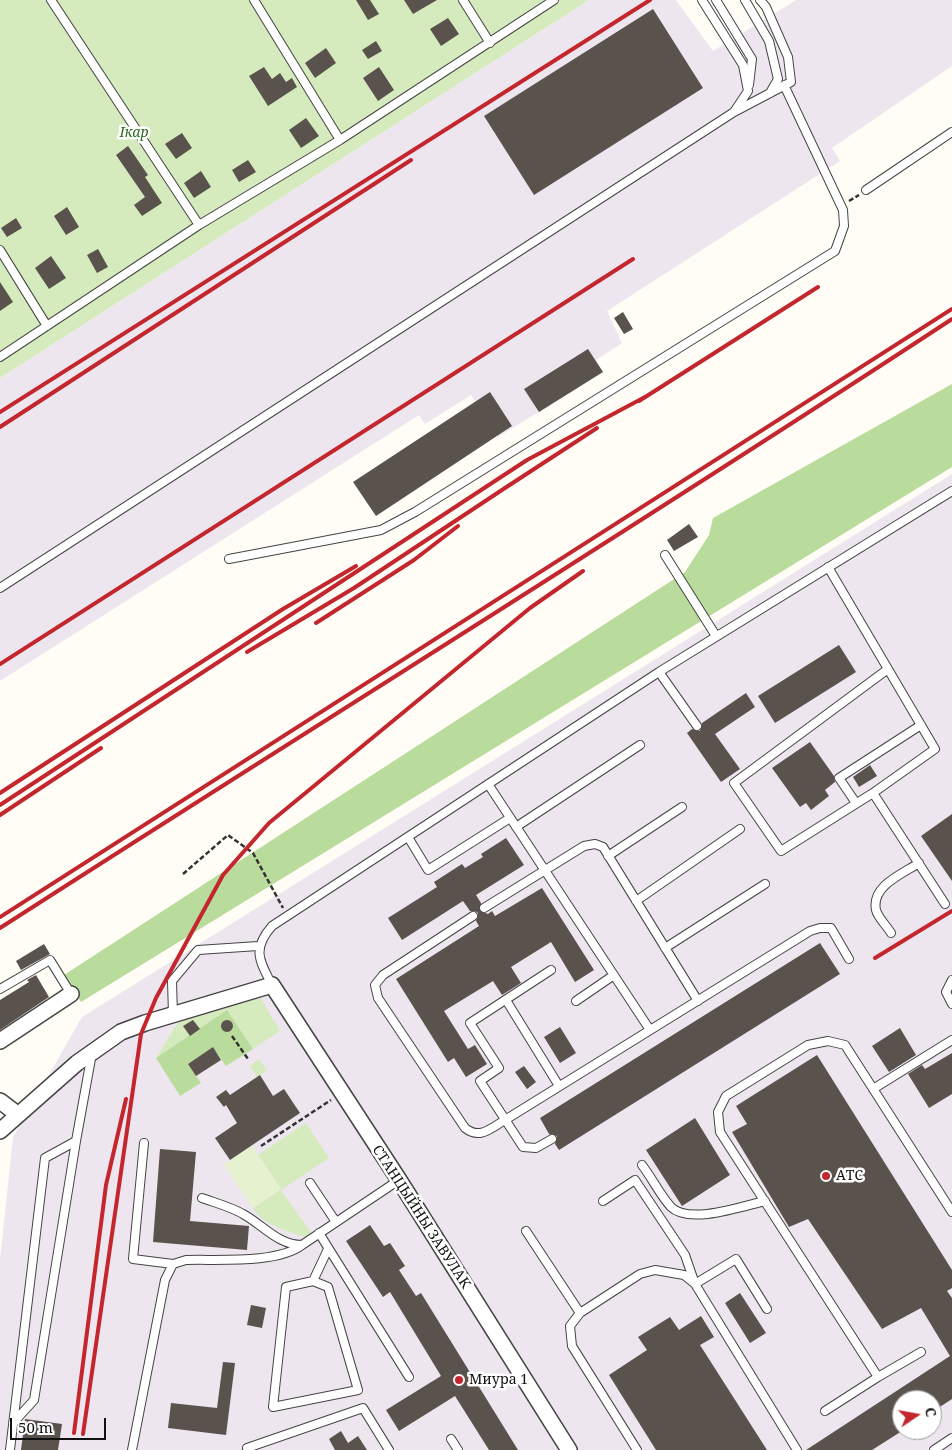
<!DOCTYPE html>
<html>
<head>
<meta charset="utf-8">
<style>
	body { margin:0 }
	#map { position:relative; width:952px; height:1450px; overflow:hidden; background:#fffdf5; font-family:"Noto Serif",serif }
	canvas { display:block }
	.north { position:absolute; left:892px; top:1390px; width:50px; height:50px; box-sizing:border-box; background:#fff; border:1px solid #a0a0a0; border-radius:50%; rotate:78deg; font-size:14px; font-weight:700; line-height:20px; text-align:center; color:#111 }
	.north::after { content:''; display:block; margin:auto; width:18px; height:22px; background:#c4262e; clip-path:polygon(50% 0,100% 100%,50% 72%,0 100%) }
	.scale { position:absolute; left:10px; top:1418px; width:96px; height:22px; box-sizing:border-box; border:2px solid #111; border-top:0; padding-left:6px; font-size:15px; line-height:18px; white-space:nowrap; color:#111; -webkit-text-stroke:4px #fff; paint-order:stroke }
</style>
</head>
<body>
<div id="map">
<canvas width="952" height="1450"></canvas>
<div class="north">С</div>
<div class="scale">50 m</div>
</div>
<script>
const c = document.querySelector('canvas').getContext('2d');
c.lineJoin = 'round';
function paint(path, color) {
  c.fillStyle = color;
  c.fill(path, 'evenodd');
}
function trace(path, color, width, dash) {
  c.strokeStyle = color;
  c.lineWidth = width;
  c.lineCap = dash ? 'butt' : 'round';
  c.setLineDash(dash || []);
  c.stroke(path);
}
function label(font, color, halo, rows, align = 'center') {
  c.font = font + ' "Noto Serif",serif';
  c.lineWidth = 5;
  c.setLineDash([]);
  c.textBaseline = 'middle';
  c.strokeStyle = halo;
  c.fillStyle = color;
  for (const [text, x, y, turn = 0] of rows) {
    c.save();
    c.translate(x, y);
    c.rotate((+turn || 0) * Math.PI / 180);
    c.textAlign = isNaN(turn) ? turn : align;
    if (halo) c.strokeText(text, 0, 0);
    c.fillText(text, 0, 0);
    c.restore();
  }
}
paint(new Path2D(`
	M589,0h87l37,51 83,-51h156v66l-120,82 8,13 -233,150 15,32 -26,17 7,12 -105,65 -27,-42 -46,29 -6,-9 -419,266v-303z
	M952,474v976h-952v-190l13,-123 69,-120zM902,1400h30v30h-30z`), '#eee6ef');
paint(new Path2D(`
	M0,0h589l-589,378z
	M251,998l10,1 19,32 -27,18 -26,-39 -71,48 24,-39z
	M259,1059l8,11 -10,7 -7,-11z
	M306,1123l23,35 -48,32 35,50c-20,-6 -52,-13 -63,-32l28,-19 -23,-34z`), '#d5ebbd');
paint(new Path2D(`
	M952,384v83l-871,535 -17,-27 621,-403 24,-37 4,-17z
	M227,1010l26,39 -27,17 -13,-18 -25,16 13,19 -21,13 -24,-38z`), '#b9dc9c');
paint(new Path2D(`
	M252,1145l29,44 -28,19 -29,-44z`), '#e6f2cf');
paint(new Path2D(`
	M356,0h14l9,14 -11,6z
	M404,0h33l-24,14z
	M653,9l50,79 -169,107 -50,-79z
	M448,18l11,16 -18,12 -11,-17z
	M376,41l6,10 -14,8 -6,-9z
	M326,48l10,15 -21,15 -10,-15z
	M264,67l8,12 8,-6 6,9 6,-4 5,9 -29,19 -19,-30z
	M379,67l15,23 -16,11 -15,-23z
	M306,118l13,18 -18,12 -12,-18z
	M182,133l10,15 -16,11 -11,-15z
	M128,146l20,29 -3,2 17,26 -20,13 -8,-11 11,-8 -29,-42z
	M248,160l8,12 -17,10 -7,-12z
	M201,171l10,16 -17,11 -10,-15z
	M67,207l12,20 -13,8 -12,-19z
	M16,218l6,10 -15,9 -6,-9z
	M98,249l10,18 -11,6 -10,-18z
	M51,256l15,22 -17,11 -14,-21z
	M0,282l13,20 -13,9z
	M623,312l10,17 -9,5 -10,-16z
	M588,349l15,23 -64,40 -15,-23z
	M490,392l22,34 -136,90 -23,-34z
	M689,524l9,13 -24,14 -7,-11z
	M839,645l17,27 -81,51 -17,-27z
	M746,693l9,14 -40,27 25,35 -19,13 -34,-49 5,-4 8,2 2,-8z
	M810,742l24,34 1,6 -10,8 4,6 -18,14 -5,-7 -6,4 -28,-39z
	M870,765l7,11 -18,11 -6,-10z
	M952,814v67l-31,-45z
	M506,838l18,27 -48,30 5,8 -1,8 8,3 4,-3 3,5 47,-28 52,82 -19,12 -24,-40 -40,25 10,16 -19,12 -9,-14 -49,30 24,38 7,-4 12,19 -21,13 -12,-19 -6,4 -52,-83 83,-53 -3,-5 2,-8 -3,-2h-5l-7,-10 -61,39 -14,-22 49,-31 -3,-5 28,-18 3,4 18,-11 -2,-3z
	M820,943l20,31 -281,176 -4,-6 2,-8 -8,-2 -9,-16z
	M44,944l6,10 -29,16 -5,-9z
	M36,975l13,22 -49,33v-30l29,-18 -2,-2z
	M193,1020l7,9 -10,7 -7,-10z
	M221 1026a6 6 0 1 1 12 0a6 6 0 1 1-12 0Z
	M560,1027l16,26 -16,10 -16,-26z
	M900,1028l16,27 -27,17 -17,-26z
	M213,1047l8,13 -25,16 -8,-12z
	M952,1053v41l-23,14 -21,-34 14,-9 3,4z
	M817,1055l135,215v18l-5,3 5,7v101l-20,13v-12h-30v31l-30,19h-66l144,-94 -29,-48 -39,21 -74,-110 -19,8 -57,-95 15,-8 -11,-18z
	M524,1066l12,16 -9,7 -12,-17z
	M260,1075l13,21 11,-7 16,24 -70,47 -15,-22 22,-15 -11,-18 -2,2 -8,-10 10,-7 4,5z
	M695,1118l35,57 -48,31 -36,-56z
	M160,1149l36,3 -6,69 59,5 -2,24 -94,-8z
	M370,1225l14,21 6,-3 15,23 -6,4 17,26 5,-3 97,157h-29l-34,-54 -56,35 -13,-21 55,-34 -51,-84 -7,5 -37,-56z
	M740,1293l26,40 -16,10 -25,-40z
	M251,1305l15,3 -4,20 -15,-3z
	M701,1316l13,21 -14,8 67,105h-111l-47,-75 38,-25 -9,-13 32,-20 9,13z
	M223,1362l12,1 -9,72 -58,-7 3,-25 46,5z
	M25,1419l37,5 -4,26h-37z
	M341,1431l7,12 10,-7 9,14h-32l-6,-11z`), '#5a524d');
const service = new Path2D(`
	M254,0l86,140
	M463,0l27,43
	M716,0l36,59 -3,26
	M745,0l24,41 9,38 -8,14
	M736,111l55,-29 -3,-25 -22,-50 -6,-7
	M866,190l86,-58
	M199,225l141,-85 214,-140
	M0,250l47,76
	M0,357l199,-132 -148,-225
	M665,555l51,81
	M229,559l152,-29 34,-18 420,-261 9,-25 -1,-16 -59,-125
	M828,567l107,182 -62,44
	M0,588l734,-476 14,-21 -5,-26 -41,-65
	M888,669l-154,114 47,68 92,-58 72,111
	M659,672l38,54
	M488,784l162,246
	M856,803l-17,-25 82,-53
	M516,827l124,-82
	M408,837l20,33 82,-52
	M608,856l74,-49
	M636,901l104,-72
	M484,908l100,-62 11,-2 8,3 95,154
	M473,916l-90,59 -8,10 3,13 87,130c15,12 26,0 40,-8l305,-189 10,-3h11l18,31
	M891,933c-4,-7 -13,-15 -15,-23 -5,-24 26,-36 43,-47
	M665,948l100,-64
	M551,970l-81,53 29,45 -19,13 43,66 13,1 16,-9
	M952,980l-6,12 6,12
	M272,985c-13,-25 -20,-36 0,-59l387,-254 293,-181
	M0,989l50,-29 21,34
	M506,1000l53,86
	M576,1001l38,-26
	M173,1015l-1,-34 26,-31 60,-4
	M873,1089l79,-49
	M144,1143l-11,116 40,5
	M642,1165c10,13 18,30 29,42 18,18 72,-1 94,-6
	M310,1183l26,39
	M202,1198c14,5 29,9 41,16 20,11 35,31 59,31l97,-65
	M603,1201l32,-21 50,75 10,29 41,-25 31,50
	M526,1231l54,82
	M319,1233l90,144
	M313,1281l15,6 30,103 -85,17 13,-120 27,-6 15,-32
	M878,1377l43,-25
	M825,1411l53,-34 -158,-245 -2,-20 8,-16 82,-51 20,-4 17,4 107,167
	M13,1423l21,-23 42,-259
	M451,1439l7,11
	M247,1448l116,-40 26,42
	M10,1450l35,-292 31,-17 16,-88
	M132,1450l33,-170 8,-16 13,-4c32,-1 91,4 116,-15
	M637,1450l-65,-104 -2,-20 10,-13 60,-39 15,-4 29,5 11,9 102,166
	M934,1450l18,-12`);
const minor = new Path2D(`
	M0,1041l71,-47
	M0,1101l17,13
	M0,1131l77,-68 44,-31 24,-9 127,-38 127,195 170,270`);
trace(service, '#444', 10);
trace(minor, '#444', 18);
trace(new Path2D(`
	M849,201l10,-6
	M183,874l45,-39 25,18 30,55
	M232,1036l16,23
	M261,1146l70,-46`), '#333', 2.5, [5, 2.5]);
trace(service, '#fff', 8);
trace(minor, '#fff', 15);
trace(new Path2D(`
	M639,401l179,-114
	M0,412l650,-412
	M0,427l411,-267
	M505,488l92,-60
	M316,623l98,-63 44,-34
	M247,652l107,-64 157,-104
	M0,664l633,-405
	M0,793l283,-184 73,-43
	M0,805l527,-345 118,-63
	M0,815l101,-67
	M0,917l952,-608
	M0,928c317,-204 637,-402 952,-609
	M875,958l77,-47
	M74,1433l32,-248 20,-86
	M83,1434l58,-400 15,-36 67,-123 46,-52 261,-215 53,-37`), '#c4262e', 4);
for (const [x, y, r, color] of [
	[826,1176,5,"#c4262e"],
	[459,1380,5,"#c4262e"]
]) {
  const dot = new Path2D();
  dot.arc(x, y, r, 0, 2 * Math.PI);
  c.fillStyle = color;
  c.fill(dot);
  trace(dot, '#fff', 2);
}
label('italic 14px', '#2f6b1f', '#fff', [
	["Ікар",134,133]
]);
label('14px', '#111', '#fff', [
	["АТС",836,1176],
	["Миура 1",469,1380]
], 'left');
label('14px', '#111', '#fff', [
	["СТАНЦЫЙНЫ ЗАВУЛАК",421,1217,57]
]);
</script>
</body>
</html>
